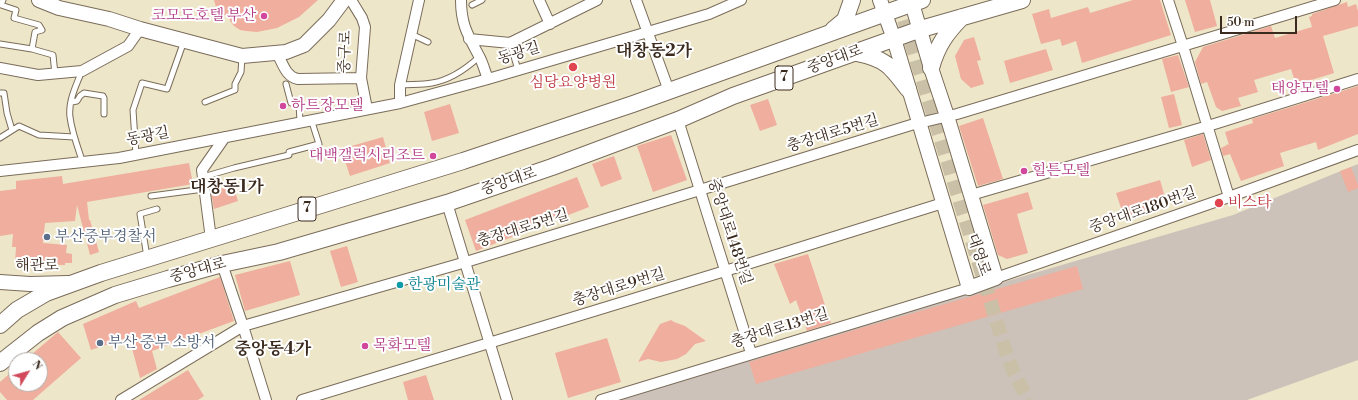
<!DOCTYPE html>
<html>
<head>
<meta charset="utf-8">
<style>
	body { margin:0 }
	#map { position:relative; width:1358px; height:400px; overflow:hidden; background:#eee6c9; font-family:"Libre Bodoni",serif }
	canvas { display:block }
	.north { position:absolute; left:8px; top:352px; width:40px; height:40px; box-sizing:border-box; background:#fff; border:1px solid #b1aaa5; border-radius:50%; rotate:53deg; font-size:11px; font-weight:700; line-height:16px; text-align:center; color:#3b2a1e }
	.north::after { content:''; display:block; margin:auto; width:14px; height:18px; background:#d1495b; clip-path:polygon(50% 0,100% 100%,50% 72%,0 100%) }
	.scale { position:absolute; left:1220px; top:16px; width:77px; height:18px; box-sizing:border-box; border:2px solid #3b2a1e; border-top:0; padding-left:5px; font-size:12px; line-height:14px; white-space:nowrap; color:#3b2a1e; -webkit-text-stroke:3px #fff; paint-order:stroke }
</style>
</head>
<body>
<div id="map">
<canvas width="1358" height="400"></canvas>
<div class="north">N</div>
<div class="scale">50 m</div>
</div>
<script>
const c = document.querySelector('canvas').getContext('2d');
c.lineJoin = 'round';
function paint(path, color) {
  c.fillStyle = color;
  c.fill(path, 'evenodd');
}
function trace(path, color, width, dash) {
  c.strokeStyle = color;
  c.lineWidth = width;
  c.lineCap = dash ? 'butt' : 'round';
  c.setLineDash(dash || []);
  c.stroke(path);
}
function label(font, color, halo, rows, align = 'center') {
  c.font = font + ' "Libre Bodoni","Noto Serif KR",serif';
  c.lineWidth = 4;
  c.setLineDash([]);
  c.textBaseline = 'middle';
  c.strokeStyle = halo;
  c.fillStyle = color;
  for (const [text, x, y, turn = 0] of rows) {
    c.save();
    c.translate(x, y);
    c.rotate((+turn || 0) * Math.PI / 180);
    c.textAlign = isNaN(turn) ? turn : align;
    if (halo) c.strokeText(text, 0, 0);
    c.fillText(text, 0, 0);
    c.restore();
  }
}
paint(new Path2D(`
	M1358,164v196l-111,40h-636l132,-42 490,-143z`), '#cdc2b9');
paint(new Path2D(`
	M214,0h104l-19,17 -22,11 -20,4 -11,-1 -6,-1 -6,-4 -4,-5 -1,-5 -11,-2z
	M1133,0h27l11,35 -89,28 -6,-22 -14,5 -2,-7 -19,5 -9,-30 17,-5 2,9 37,-11 2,6z
	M1185,0h25l7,26 -22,6z
	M1347,2l1,5 8,-3 2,7v15l-35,10 11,37 -26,8 2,6 -12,4 -7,-22 -37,11 4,12 -20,6 3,8 -19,5 -6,-4 -9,-25 -6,2 -6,-22 8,-15 68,-21 4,12 37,-11 -3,-10 3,-1v-2z
	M974,37l7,23 -4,1 7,23 -13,4 -10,-9 -6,-23 9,-16z
	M1046,49l7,21 -43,13 -6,-22z
	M1178,55l11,32 -18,5 -9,-33z
	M1358,86v48l-40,16 -2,-8 -36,11 4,13 -43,15 -11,-27 -7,2 -2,-8 6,-3v-1l2,1 -4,-13 28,-9 -1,-4z
	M1174,94l8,31 -13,3 -8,-31z
	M768,99l9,26 -17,6 -10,-26z
	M450,104l9,29 -27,8 -8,-29z
	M983,118l20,61 -25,7 -19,-60z
	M1203,134l8,26 -19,7 -8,-27z
	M671,135l16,45 -34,12 -16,-46z
	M383,137l7,26 -40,13 -9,-27z
	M614,156l8,23 -21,8 -9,-23z
	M189,163l4,21 -106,18 2,18h1l9,32 -9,3 -13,-50 -2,16 -30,2 -2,20 24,2 -1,8 6,1v9h-7v2l-50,-1 1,-17h-4l1,-13 -13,2v-45l16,-2v-8l46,-5 1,8z
	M1351,167l7,18v3l-10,4 -8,-21z
	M577,177l12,30 -113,44 -11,-31z
	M1160,180l7,24 -43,13 -8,-24z
	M233,185l5,16 -24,8 -3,-17z
	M1028,192l5,17 -16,5 11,39 -21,6 -9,-4 -15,-50z
	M347,246l11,36 -17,5 -11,-36z
	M808,254l23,69 -24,8 -11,-31 -6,4 -16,-40z
	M290,261l10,34 -55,16 -10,-36z
	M1077,266l6,23 -327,95 -7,-22 112,-34z
	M220,277l14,44 -82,30 5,18 -17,9 -11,-41 -38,13 -8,-26 53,-23 3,7z
	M671,320l3,2 11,4 21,15 -11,3 -9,10 -9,5 -16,3 -13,-3 -10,3 22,-38z
	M58,332l23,26 -48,42h-26l-7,-8v-10l16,-14v16h24v-24h-15z
	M607,338l14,44 -53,16 -13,-45z
	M188,370l16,26 -6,4h-59z
	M426,375l8,25h-26l-5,-18z`), '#efae9e');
trace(new Path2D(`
	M898,0l107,349 8,22 15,29`), '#cac0a7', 14, [14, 7]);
const lane = new Path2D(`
	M3,0l-2,5 15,5 -2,8 25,7 3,5 -7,2 -3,17
	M472,5l10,-5
	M411,34l17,8
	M510,43l8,27
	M0,44l32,5 21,6 2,19
	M82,71c-6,14 -14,31 -12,46 2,16 8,31 13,46
	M286,84l5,19h8l1,19
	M400,85c11,-1 22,0 32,-2 18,-3 35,-15 47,-26
	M0,93h4l3,20 5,17
	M72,102l5,-1 3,-5 4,-3 19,3 1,2v16
	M205,102l30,-12v-6l6,-12 1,-15
	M0,138l19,-12 20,9 35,2
	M136,155l-3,-45 9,-27 25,6 17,-48
	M203,177l31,-9 55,-13v-3l30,-8 -8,-25
	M151,196l53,-7
	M147,257l-7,-43 17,-5`);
const street = new Path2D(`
	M351,0l11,18 3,9 -4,51 6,31
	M461,0c0,25 7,35 18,56 4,7 6,16 9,23
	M539,0l11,24
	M636,0l33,91
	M1168,0l15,46 46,151
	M469,39l41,4 87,-43
	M277,53c6,11 9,24 21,26l63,-1
	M0,68l38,7 44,-4 46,-25 12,-17
	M400,103v-18l19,-85
	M678,120l73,233
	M0,171l119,-13 281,-55 88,-24 221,-65 32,-14
	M971,195l237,-69 150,-47
	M447,203l60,197
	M211,239l-9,-69 23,-33
	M222,264l21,62 23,74
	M996,278l233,-81 129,-47
	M121,400l122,-74 223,-64 445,-137 46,-11 378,-114
	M302,400l423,-129 218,-68
	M601,400l368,-112`);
const secondary = new Path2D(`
	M39,0l20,8 50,11 31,10 102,27 44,-4 18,-7 25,-25 15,-20
	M880,0l14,39 75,249 27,-10 -49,-162 -16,-48 -20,-68
	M0,282l30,2 38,-1`);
const primary = new Path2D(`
	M833,30l12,-10 7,-20
	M857,53c29,6 34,13 51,36
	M931,68c6,-22 15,-35 31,-51
	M0,325l17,-15 29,-17 55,-20 362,-112 170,-57 289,-104
	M0,363l38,-30 24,-15 53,-23 53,-16 54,-15 57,-12 168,-49 105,-36 126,-47 55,-24 188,-67 101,-29`);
trace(lane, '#7a6c5a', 7);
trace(street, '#7a6c5a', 12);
trace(secondary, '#7a6c5a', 16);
trace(primary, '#7a6c5a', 18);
trace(lane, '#fff', 5);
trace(street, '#fff', 10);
trace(secondary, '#fff', 14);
trace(primary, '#fff', 16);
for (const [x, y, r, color] of [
	[264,16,4,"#d1479c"],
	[573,67,5,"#e0444e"],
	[1337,89,4,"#d1479c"],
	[283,106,4,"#d1479c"],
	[433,156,4,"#d1479c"],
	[1024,171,4,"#d1479c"],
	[1219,203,5,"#e0444e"],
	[47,237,4,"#5c6f8a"],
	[400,285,4,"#0f9aa8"],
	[100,343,4,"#5c6f8a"],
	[365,346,4,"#d1479c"]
]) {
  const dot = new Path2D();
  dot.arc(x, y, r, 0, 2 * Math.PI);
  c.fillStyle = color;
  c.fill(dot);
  trace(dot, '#fff', 1.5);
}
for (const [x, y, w] of [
	[784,78,18],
	[307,209,18]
]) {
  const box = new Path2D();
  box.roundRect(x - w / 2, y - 12, w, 24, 3);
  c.fillStyle = '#fff';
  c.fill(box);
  trace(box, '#3b2a1e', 1);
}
label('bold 14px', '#3b2a1e', null, [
	["7",784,78],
	["7",307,209]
]);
label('15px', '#b23c85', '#fff', [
	["코모도호텔 부산",256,16],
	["태양모텔",1329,89],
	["하트장모텔",291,106,"left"],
	["대백갤럭시리조트",425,156],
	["힐튼모텔",1032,171,"left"],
	["목화모텔",373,346,"left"]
], 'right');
label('15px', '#3b2a1e', '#fff', [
	["중구로",346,52,-88],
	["동광길",519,54,-17],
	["중앙대로",835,60,-20],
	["충장대로5번길",833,134,-17],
	["동광길",148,137,-11],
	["중앙대로",509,182,-19],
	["중앙대로180번길",1143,211,-19],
	["충장대로5번길",523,229,-17],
	["중앙대로148번길",729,232,72],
	["대영로",978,255,71],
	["해관로",37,266],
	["중앙대로",198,271,-15],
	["충장대로9번길",619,288,-17],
	["충장대로13번길",780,329,-17]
]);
label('15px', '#be3a42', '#fff', [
	["심당요양병원",573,83],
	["비스타",1228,203,"left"]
]);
label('15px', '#4e5e75', '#fff', [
	["부산중부경찰서",55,237],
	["부산 중부 소방서",108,343]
], 'left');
label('15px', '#0d838f', '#fff', [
	["한광미술관",408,285]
], 'left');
label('bold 17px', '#3b2a1e', '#fff', [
	["대창동2가",654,52],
	["대창동1가",227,188],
	["중앙동4가",273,350]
]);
</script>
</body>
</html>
